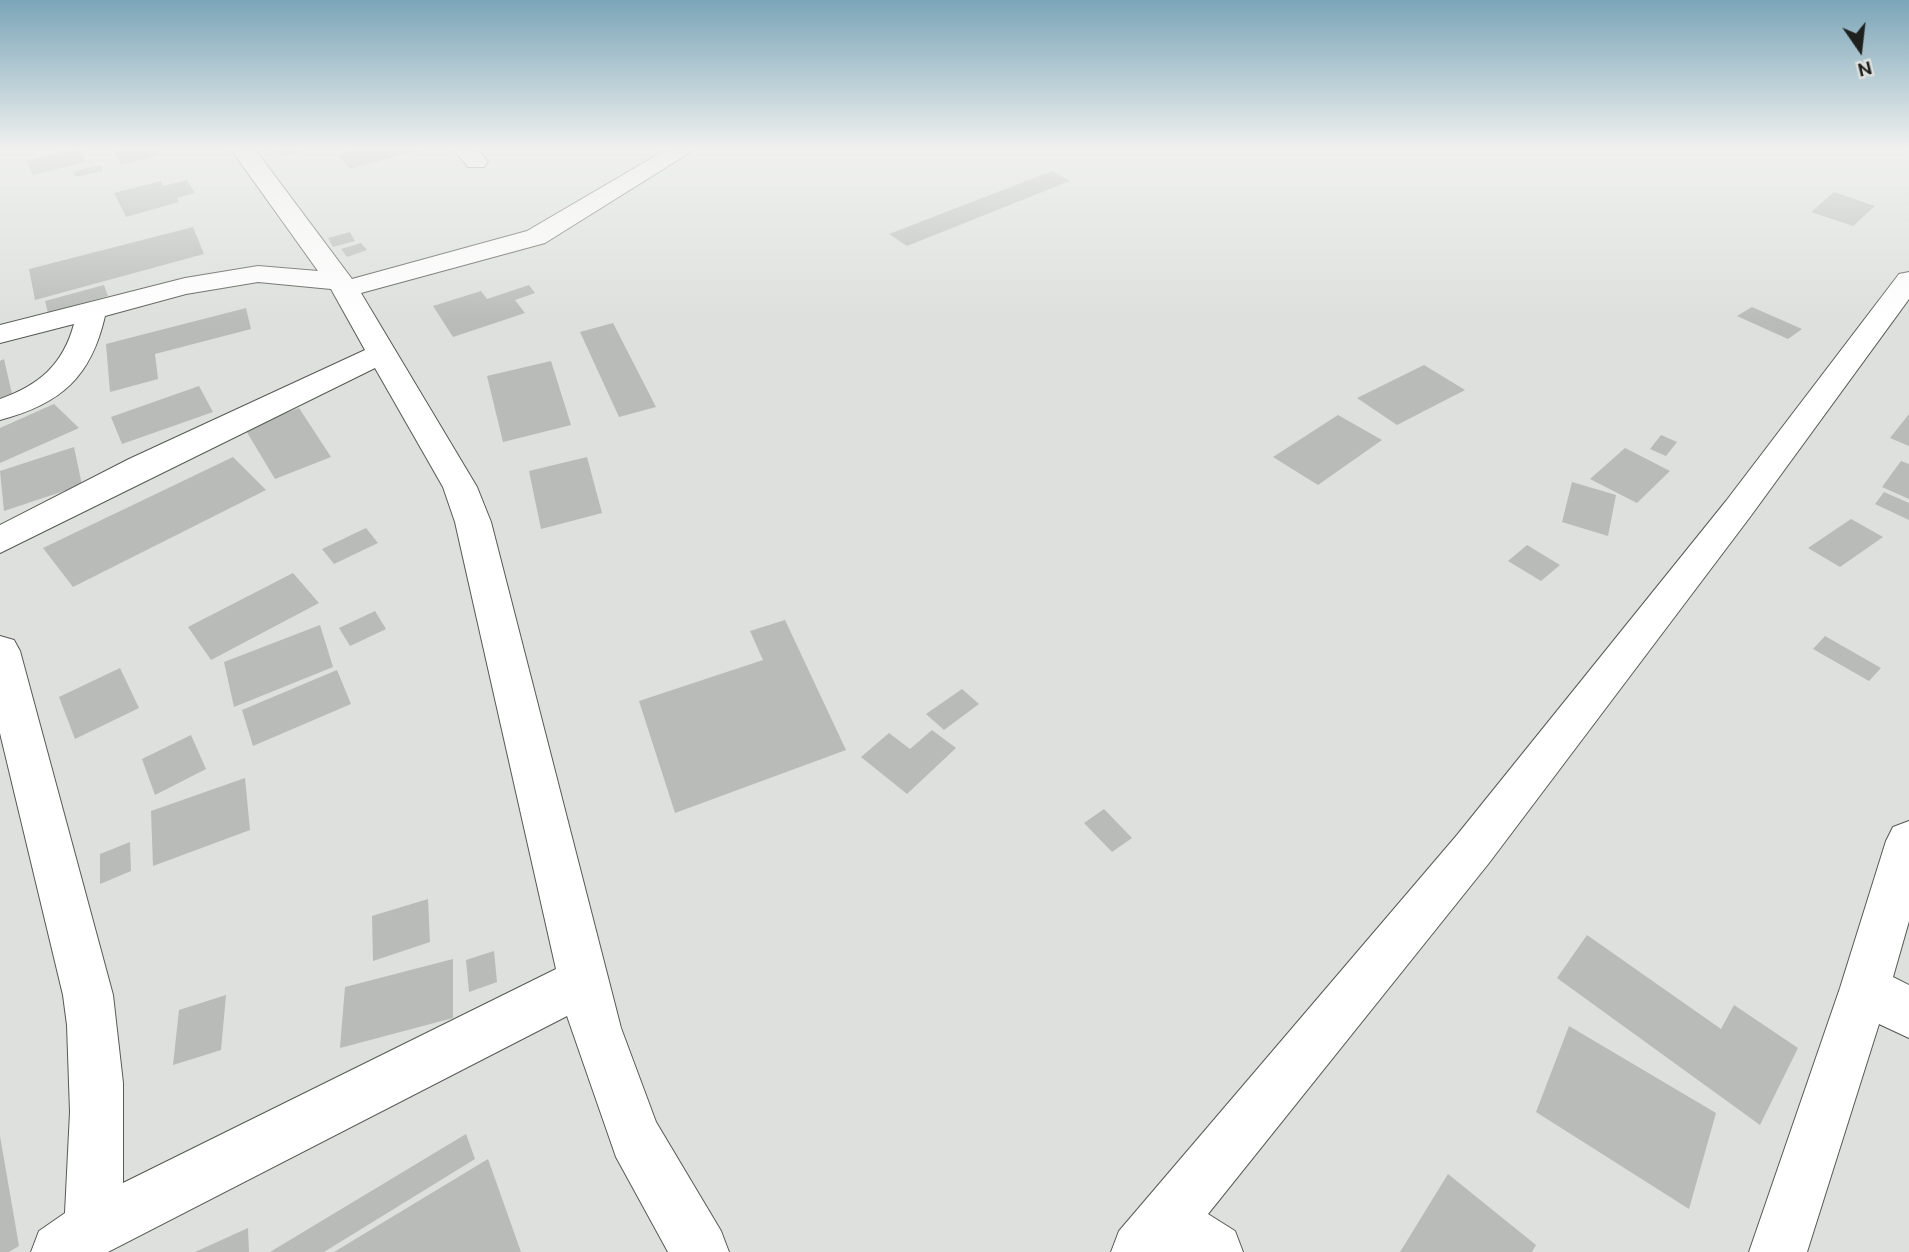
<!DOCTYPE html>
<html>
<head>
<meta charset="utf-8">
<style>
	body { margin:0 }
	#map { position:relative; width:1909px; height:1252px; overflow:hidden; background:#dde0dc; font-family:Ubuntu,sans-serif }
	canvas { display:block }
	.north { position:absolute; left:1825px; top:14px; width:70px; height:70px; -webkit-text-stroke:5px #dde0dc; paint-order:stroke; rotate:166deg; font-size:19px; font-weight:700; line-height:28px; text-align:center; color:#1e201e }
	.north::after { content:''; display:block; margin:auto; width:24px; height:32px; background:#1e201e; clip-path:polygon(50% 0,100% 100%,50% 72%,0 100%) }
</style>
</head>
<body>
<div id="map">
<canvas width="1909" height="1252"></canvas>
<div class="north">N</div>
</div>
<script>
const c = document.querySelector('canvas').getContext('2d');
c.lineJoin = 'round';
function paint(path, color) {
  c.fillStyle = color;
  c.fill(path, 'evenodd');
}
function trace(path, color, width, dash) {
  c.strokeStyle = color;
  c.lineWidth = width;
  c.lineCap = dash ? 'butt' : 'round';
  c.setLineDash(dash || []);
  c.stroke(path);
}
paint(new Path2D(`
	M79,148l7,14 -53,13 -7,-14z
	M129,148h29l4,7 -41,10 -7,-14z
	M277,148h22l3,4 -21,5z
	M360,148h63l1,1 -74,20 -13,-15z
	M102,165l1,6 -28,6 -1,-6z
	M1052,171l18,10 -163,65 -18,-12z
	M187,180l8,13 -18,5 2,4 -53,15 -12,-24 47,-12 2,5z
	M1834,192l41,14 -22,20 -42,-14z
	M193,227l11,27 -169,46 -6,-31z
	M350,232l5,9 -22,6 -5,-9z
	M361,243l6,7 -20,7 -6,-8z
	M104,285l4,11 -60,17 -3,-12z
	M529,285l6,8 -20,7 10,13 -72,24 -20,-31 48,-15 6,8z
	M1752,307l50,22 -14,10 -51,-23z
	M246,308l5,21 -96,25 3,25 -48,13 -4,-48z
	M613,323l43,84 -37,10 -39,-85z
	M4,359l8,35 -12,4v-37z
	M551,361l20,64 -68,17 -16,-66z
	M1424,365l41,25 -68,35 -40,-27z
	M199,386l14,26 -91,32 -11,-27z
	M54,404l25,24 -79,35v-35z
	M299,408l32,49 -56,22 -30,-50z
	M1909,414v32l-19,-8z
	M1338,415l44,25 -64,45 -45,-28z
	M1661,435l16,7 -11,14 -16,-7z
	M74,447l8,38 -78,26 -4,-40z
	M1625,448l45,23 -33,32 -47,-24z
	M233,457l33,33 -193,97 -30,-39z
	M587,457l15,56 -61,16 -12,-58z
	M1901,461l8,3v35l-27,-12z
	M1572,482l44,13 -8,41 -46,-14z
	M1884,492l25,11v17l-34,-16z
	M1851,519l32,18 -43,30 -32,-19z
	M366,528l12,15 -44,21 -12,-15z
	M1527,545l33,20 -19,16 -33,-20z
	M293,573l26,30 -108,57 -23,-33z
	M375,611l11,18 -36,17 -11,-18z
	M785,620l61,130 -171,63 -36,-112 124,-41 -13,-29z
	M320,625l13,42 -99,40 -10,-45z
	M1825,636l56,32 -12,13 -56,-32z
	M120,668l19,40 -64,31 -16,-42z
	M337,670l14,34 -98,42 -11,-36z
	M962,689l17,15 -35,26 -18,-16z
	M932,730l24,18 -49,46 -46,-37 28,-24 21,16z
	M191,735l15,34 -51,26 -13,-36z
	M245,778l5,52 -97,36 -2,-55z
	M1104,809l28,29 -20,14 -28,-29z
	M130,842l1,29 -31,13v-30z
	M428,899l2,43 -57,19 -1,-45z
	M1587,935l134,94 13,-24 64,43 -38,77 -203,-147z
	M494,951l3,31 -28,10 -3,-32z
	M453,959v59l-113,30 5,-61z
	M226,995l-5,55 -48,15 6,-55z
	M1569,1026l147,87 -27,96 -153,-97z
	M466,1134l9,25 -151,93h-54z
	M0,1136l19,110 -10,6h-9z
	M488,1159l33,93h-187z
	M1448,1174l88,71 -4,7h-132z
	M248,1228l1,24h-54z`), '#b8bbb7');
const minor = new Path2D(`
	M230,148h24l98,131 175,-48 142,-83h28l-152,95 -184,50 116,194 14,35 130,506 35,94 65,109 8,21h-61l-52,-95 -49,-141 -459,236h-77l8,-21 26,-18 5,-101 -3,-87 -4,-30 -63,-262v-97l14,4 6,11 93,344 10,88v100l433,-214 -101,-447 -12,-35 -68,-119 -375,185v-28l129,-66 236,-109 -34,-61 -73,-7 -72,12 -81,22c-14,61 -44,88 -105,104v-21c39,-14 63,-34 74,-75l-74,19v-18l185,-47 73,-12 60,5z
	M452,148h24l12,14 -4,5h-16z
	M1909,272v27l-159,218 -261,346 -281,351 27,17 8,21h-132l8,-21 338,-396 269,-334 173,-227z
	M1909,821v100l-16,56 16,8v53l-30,-14 -72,228h-58l91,-264 46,-147 7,-14z`);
trace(minor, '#565955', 2);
paint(minor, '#fff');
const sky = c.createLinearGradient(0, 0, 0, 323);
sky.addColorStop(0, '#7ba5b8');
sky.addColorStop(0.46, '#f0f1ef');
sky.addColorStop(1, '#f0f1ef00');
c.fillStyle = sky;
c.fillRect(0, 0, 1909, 323);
</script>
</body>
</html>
